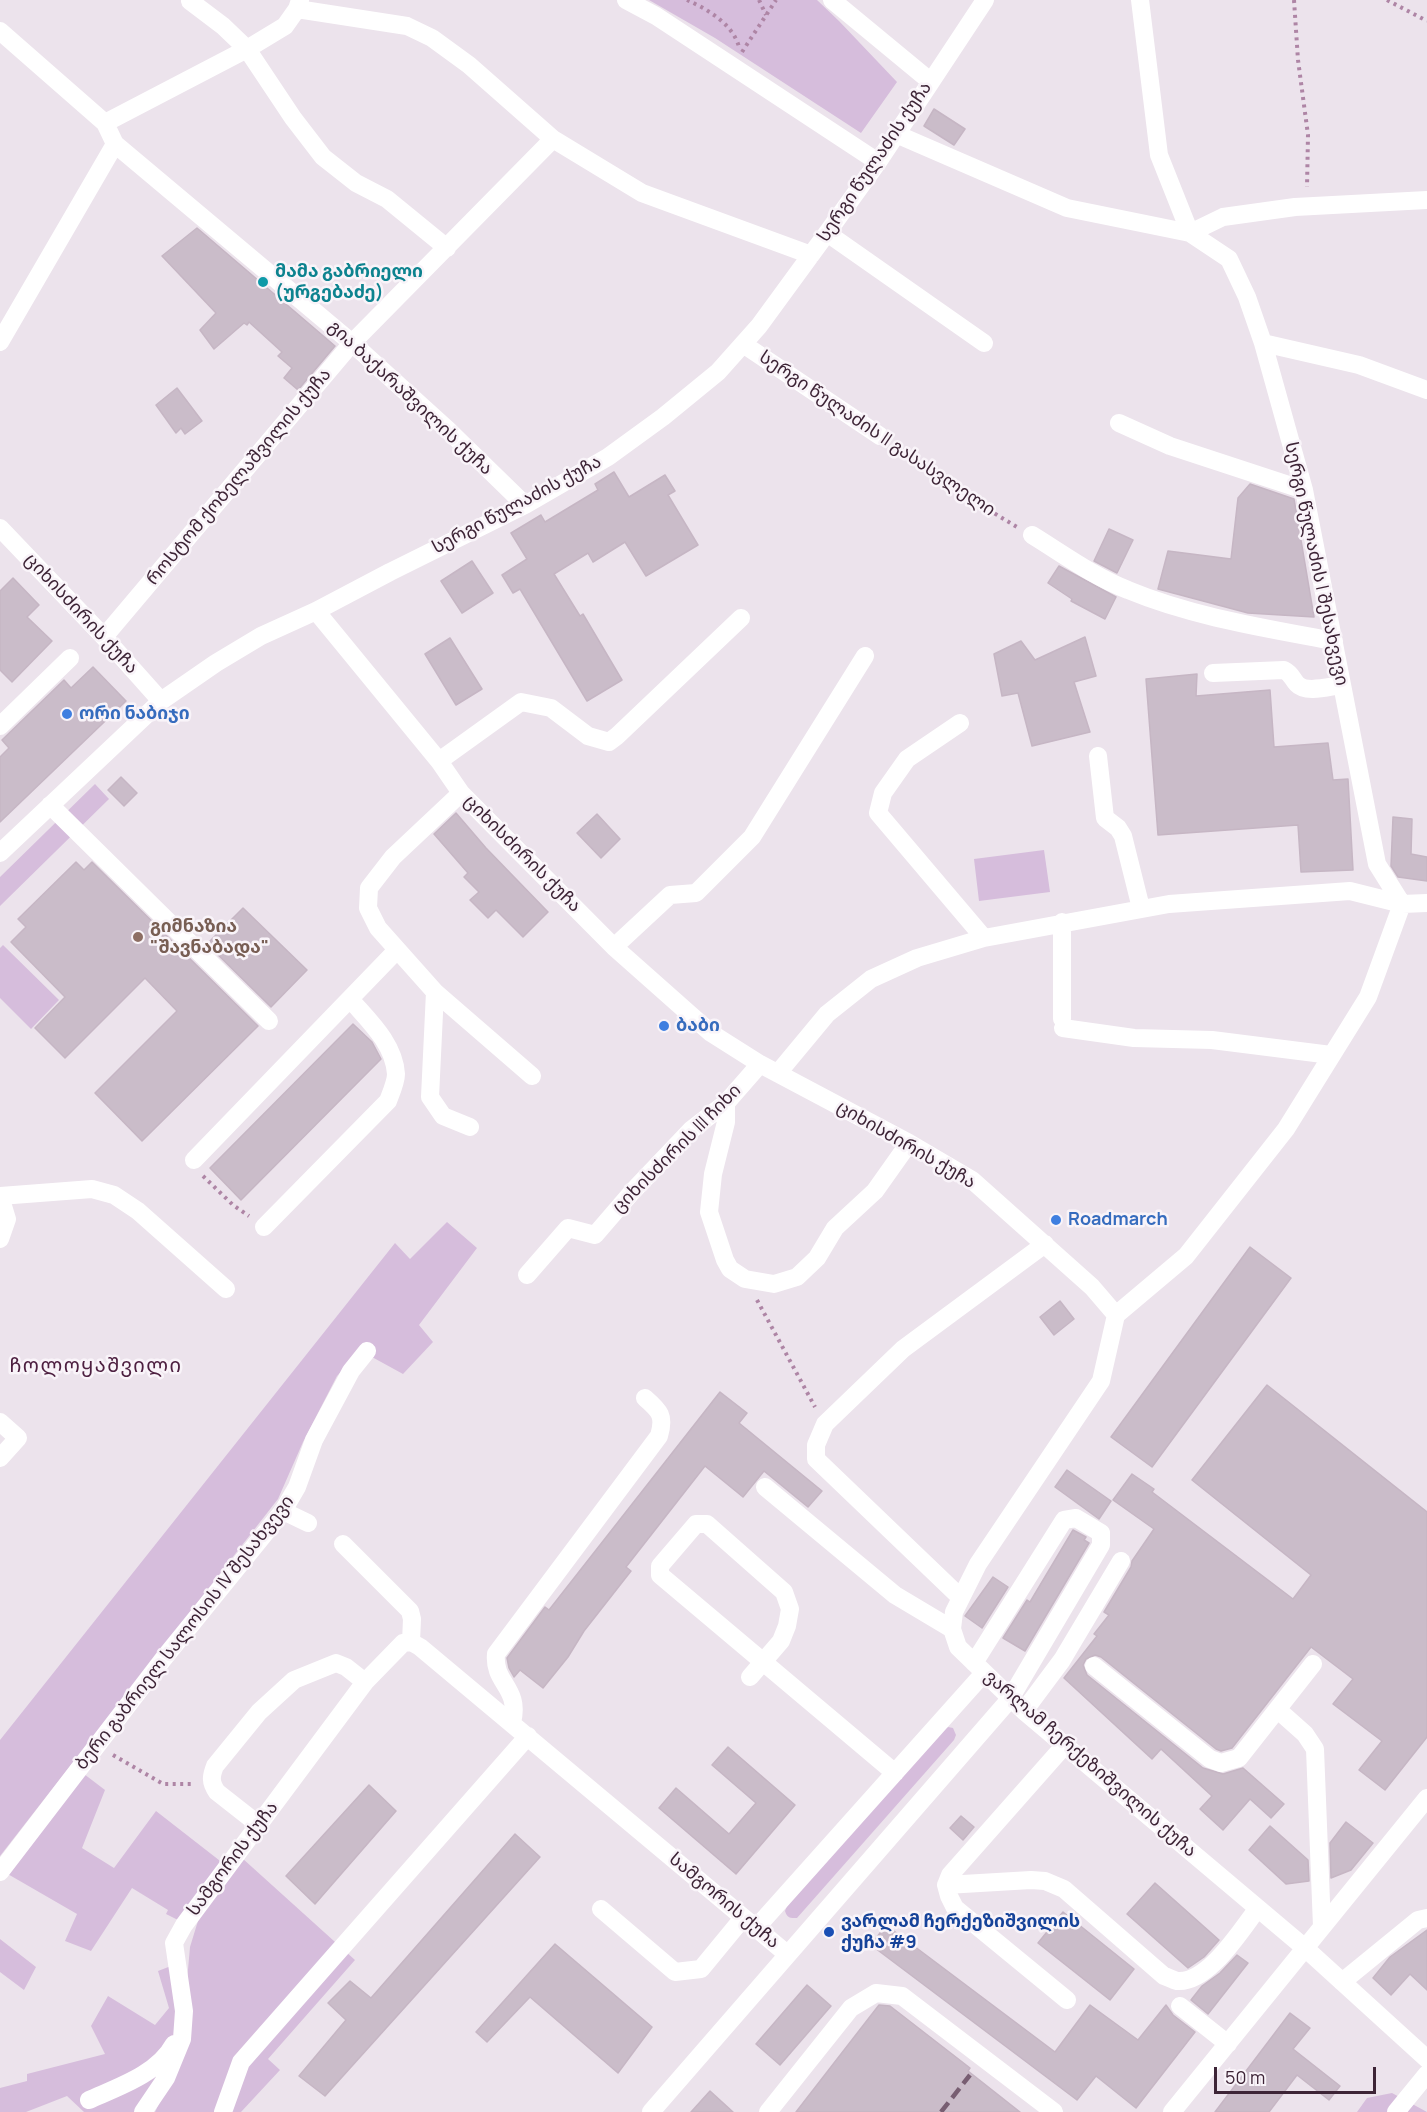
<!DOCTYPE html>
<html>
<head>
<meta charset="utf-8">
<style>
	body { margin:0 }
	#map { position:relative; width:1427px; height:2112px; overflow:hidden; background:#ece3ec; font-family:Manrope,sans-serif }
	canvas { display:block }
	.scale { position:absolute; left:1214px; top:2067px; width:162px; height:27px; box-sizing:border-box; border:3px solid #3d2436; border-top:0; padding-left:8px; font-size:18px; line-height:21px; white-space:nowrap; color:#3d2436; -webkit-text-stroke:4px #f9f4f9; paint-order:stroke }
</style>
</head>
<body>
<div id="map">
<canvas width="1427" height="2112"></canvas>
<div class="scale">50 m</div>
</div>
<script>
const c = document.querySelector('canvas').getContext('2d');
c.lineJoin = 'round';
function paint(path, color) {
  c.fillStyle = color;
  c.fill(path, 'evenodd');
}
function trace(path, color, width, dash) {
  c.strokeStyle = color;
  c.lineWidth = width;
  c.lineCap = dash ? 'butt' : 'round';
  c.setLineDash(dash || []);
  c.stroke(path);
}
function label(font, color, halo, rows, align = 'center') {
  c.font = font + ' Manrope,"Noto Sans Georgian",sans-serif';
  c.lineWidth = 5;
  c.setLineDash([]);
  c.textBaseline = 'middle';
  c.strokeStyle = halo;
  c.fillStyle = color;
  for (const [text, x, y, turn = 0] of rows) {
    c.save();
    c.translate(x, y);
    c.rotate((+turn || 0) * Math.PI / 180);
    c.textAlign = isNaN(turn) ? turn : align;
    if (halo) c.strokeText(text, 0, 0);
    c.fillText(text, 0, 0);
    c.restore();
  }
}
paint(new Path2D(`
	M649,0h168l22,21 58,61 -36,51 -146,-95z
	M95,784l14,15 -109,107v-29z
	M1044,850l6,42 -71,9 -5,-42z
	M3,945l56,55 -28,29 -31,-31v-50z
	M447,1222l30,26 -58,77 14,17 -30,32 -42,-23 -24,25 -34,66 -25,57 -278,357v-116l395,-497 15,16z
	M948,1727l5,1 3,7 -2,5 -157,178c-7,0 -10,0 -12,-7l2,-5 157,-177z
	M84,1774l21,16 -23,58 32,20 42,-57 68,53 -44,57 -14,-7 2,-4 -36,-22 -41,63 -26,-10 12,-27 -71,-41z
	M242,1858l113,102 -87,99 12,11 -39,42h-86l25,-52 10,-113 11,-36z
	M0,1939l36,28 -12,23 -24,-18z
	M171,1966l9,45 -2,32 -41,69h-53l-17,-16 -41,16h-26v-24l27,-7v-7l78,-20 -14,-28 17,-30 47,29 14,-17 -11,-37z
	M1392,2093l35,19h-70l10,-14z`), '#d6bddc');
const building = new Path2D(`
	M934,109l31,20 -11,16 -30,-19z
	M197,228l138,118 -37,44 -14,-12 8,-10 -14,-12 4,-4 -33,-30 -2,3 -3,-2 -30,26 -14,-19 16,-17 -54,-57z
	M177,388l25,33 -17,13 -4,-6 -5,5 -20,-28z
	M614,472l15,25 36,-22 10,16 -7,4 30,50 -52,31 -21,-34 -32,20 -5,-9 -34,21 26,42 3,-2 39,66 -35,21 -67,-112 -7,4 -11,-18 25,-16 -16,-26 30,-18 4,7 53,-32 -3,-6z
	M1250,484l44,15 20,118 -66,-4 -90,-24 10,-38 63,8 7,-61z
	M1109,529l24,11 -16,33 -23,-12z
	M472,561l21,32 -31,20 -21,-32z
	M1059,566l57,31 -11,22 -34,-18 1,-2 -24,-16z
	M13,578l26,27 -12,12 25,24 -40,41 -12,-12v-79z
	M1085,637l11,39 -22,6 16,50 -58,14 -14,-53 -16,3 -8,-42 27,-13 14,19z
	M450,638l32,51 -26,16 -31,-51z
	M93,667l33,34 -126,121v-65l9,-9 -7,-8 62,-60 7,8z
	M1197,674l-1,22 74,-6 4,57 54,-4 5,37 15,-1 5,91 -52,2 -3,-47 -140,10 -12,-156z
	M121,777l16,16 -13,13 -16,-16z
	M456,813l30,35 62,64 -25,25 -27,-27 -8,8 -18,-18 9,-8 -15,-15 4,-4 -34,-39z
	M597,814l23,25 -19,19 -24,-25z
	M1393,817l19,2 -1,35 16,3v24l-29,-4 -7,-11z
	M76,862l8,8 8,-8 166,164 -116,115 -47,-48 82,-82 -32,-33 -80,80 -30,-30 30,-31 -54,-55 15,-15 -8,-8z
	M243,908l64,62 -36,37 -64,-63z
	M353,1024l19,18 9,17 -140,141 -31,-32z
	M1250,1247l41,31 -139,189 -41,-30z
	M1060,1301l14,18 -20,16 -14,-18z
	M1267,1385l160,127v225l-42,53 -26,-20 23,-29 -49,-37 20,-25 -42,-32 -79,101 -11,3 -5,-2 -115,-92 -6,-2 -9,4 -3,6 4,10 116,93 20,6 20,-6 41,36 -13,14 -21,-19 -27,31 -23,-21 12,-13 -51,-47 -9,10 -88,-81 33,-42 -3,-2 15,-19 -5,-3 27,-45 1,-6 22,-32 -41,-29 19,-26 22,15 -2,3 141,107 18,-24 -119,-95z
	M720,1392l27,21 -8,10 83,68 -14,16 -44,-36 -21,26 -38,-31 -79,101 5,4 -47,60 -16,26 -25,31 -23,-18 -6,7 -5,-9 -2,-10 38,-51 4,3z
	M1067,1470l44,31 -12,18 -44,-32z
	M1073,1530l13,7 -2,3 5,3 -64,108 -22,-13 24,-38 3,2z
	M993,1577l15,10 -26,41 -17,-12z
	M728,1747l67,58 -59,69 -77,-66 17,-20 53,46 27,-31 -44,-38z
	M369,1785l27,26 -81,93 -29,-28z
	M961,1816l13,11 -11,13 -13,-12z
	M1346,1822l27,21 -22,27 -20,8 -1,-35z
	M1270,1826l38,34 1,21 -23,3 -37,-34z
	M515,1834l25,23 -215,239 -26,-20 47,-56 -18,-17 22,-22 21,17z
	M1155,1883l64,57 -15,17 -16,11 -61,-54z
	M1063,1912l71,57 -24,31 -72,-57z
	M886,1925l169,127 35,-47 48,35 28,-35 7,10 22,17 -59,76 -40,-32 -19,24 -206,-155z
	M1427,1930v60l-17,-16 -19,21 -18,-17 17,-21z
	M555,1944l97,83 -34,46 -88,-76 -43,45 -11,-10z
	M1237,1955l11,8 -40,51 -17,-14 11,-14 18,-13z
	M807,1985l24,21 -51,59 -24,-21z
	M879,2005l11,1 80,62 -2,3 52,41h-224z
	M1290,2013l20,15 -17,21 47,37 -11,14 -32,-25 -28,37h-54z
	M710,2091l23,21h-42z`);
paint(building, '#cabcc9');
trace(building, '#c6b6c4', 1.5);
trace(new Path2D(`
	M687,0c20,9 46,24 52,47
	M759,0l7,15
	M1294,0l4,60 10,75 -1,52
	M1387,0l40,21
	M742,52l34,-52
	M895,447l54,39 68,41
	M203,1176l30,29 16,11
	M757,1300l58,107
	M113,1755l50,29h31`), '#ae85a5', 4, [3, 4.5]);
trace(new Path2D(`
	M626,0l30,16 222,146
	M832,0l98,81
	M1140,0l19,155 31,78 39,26 18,38 16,46 41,147 73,374 25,40
	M190,1l33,25 24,23 46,69 30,39 33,26 31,16 60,49
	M297,9l110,17 25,12 37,27 84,74 89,54 169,62
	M0,31l105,92 10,21 237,199 96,87 77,75
	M105,123l142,-74 38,-23 12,-17 3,-9
	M896,134l171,74 123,25 33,-16 72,-10 132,-7
	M827,233l157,110
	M0,342l115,-198
	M1263,343l96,22 68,25
	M743,344l137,92
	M1119,423l51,23 134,44
	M0,528l104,109 57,64
	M1032,535c31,19 62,42 96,55 65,27 137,38 206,51
	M316,611l123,150 22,32 153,154 97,86 49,31 149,79 63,37 120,107 24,28
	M104,637l248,-294 201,-204
	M1213,673l71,-3c8,4 8,9 13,14 9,10 34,2 45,1
	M960,723l-53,36 -24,34 -5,20 106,125
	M0,726l70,-68
	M1098,756l7,62 13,10 5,8 18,72
	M439,761l82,-59 30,6 37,28 21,6 8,-6 124,-118
	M461,793l-68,64 -24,31 -1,20 10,20 57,64 97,84
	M50,805l219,216
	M0,853l161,-152 55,-38 45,-27 55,-25 74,-39 135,-67 83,-48 55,-40 55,-45 41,-46 68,-93 51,-71 107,-162
	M614,947l56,-52 26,-2 56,-56 113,-181
	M435,992l-5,105 13,19 27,11
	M1062,1019v-97
	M1063,1028l71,10 78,2 119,15
	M778,1073l49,-59 44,-35 46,-21 67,-20 185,-34 181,-13 52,13 25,-1
	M726,1103v19l-13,52 -4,38 16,48 5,9 15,10 29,5 23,-7 20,-19 18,-30 40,-37 34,-48
	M194,1160l203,-210
	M0,1196l92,-7 22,6 24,16 88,78
	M0,1196l7,23 -7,20
	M264,1227l124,-126c3,-8 8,-19 8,-27 -2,-31 -28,-54 -46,-75
	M527,1275l41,-47 27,7 37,-43 59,-62 35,-27 34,-39
	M1116,1315l-15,66 -123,183 -24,48 -2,17 6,18 66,64 281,237 122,111
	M1116,1315l70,-59 100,-127 82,-132 34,-93
	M0,1422l18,16 -18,20
	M765,1487l130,108 57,34
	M283,1511l25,12
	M343,1544l67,67 2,8 -1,23
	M961,1598l-145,-139v-14l9,-21 78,-75 142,-105
	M1094,1666l116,93 11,4 18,-5 74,-94
	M750,1677l31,-36 6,-15 3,-17 -6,-17 -77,-68h-11l-36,42v9l235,198
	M1278,1710l27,24 10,15 7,178
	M1024,1711l38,-51 59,-99
	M512,1723c9,-36 -19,-39 -16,-69l163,-218c6,-20 1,-25 -14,-38
	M1064,1746l-114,129 -4,10 3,11 6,12 112,92
	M259,1825l-42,-33c-7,-10 -6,-16 -2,-26l44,-54 35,-32 42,-17 10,4 19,15
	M0,1872l164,-214 119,-147 14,-24 17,-47 37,-69 16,-20
	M946,1885l85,-5 14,1 19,8 100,87c4,1 9,4 13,5 31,3 64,-51 81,-73
	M601,1909l74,63 26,-3 42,-51
	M756,1928l228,-255
	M1342,1982l76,-62 9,-2
	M1180,2006l48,38
	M89,2100c29,-13 69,-26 85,-56
	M143,2112l23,-34 16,-39 2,-28 -10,-68 10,-18 181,-243 38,-39 8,-1 9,5 367,307
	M223,2112l18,-50 287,-326
	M651,2112l359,-413 91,-154v-12l-25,-15 -12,2 -90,143
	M768,2112l83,-104 25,-15 26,3 152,116
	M1172,2112l255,-314
	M1396,2112l31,-38`), '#fff', 18);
trace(new Path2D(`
	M941,2112l29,-37`), '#785e72', 4.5, [12, 6]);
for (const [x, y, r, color] of [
	[263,282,6,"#0f9aa8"],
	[67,714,6,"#3f7fe0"],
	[138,937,6,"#8d6e63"],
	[664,1026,6,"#3f7fe0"],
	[1056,1220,6,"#3f7fe0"],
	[829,1932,6,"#1a4fb4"]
]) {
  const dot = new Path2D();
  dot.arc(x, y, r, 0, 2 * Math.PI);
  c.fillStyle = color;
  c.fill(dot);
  trace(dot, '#f9f4f9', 2);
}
label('18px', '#3d2436', '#f9f4f9', [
	["სერგი წულაძის ქუჩა",875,162,-56],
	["გია ბაქარაშვილის ქუჩა",410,398,43],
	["სერგი წულაძის II გასასვლელი",877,434,34],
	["როსტომ ქობელაშვილის ქუჩა",239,477,-50],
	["სერგი წულაძის ქუჩა",517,505,-28],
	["სერგი წულაძის I შესახვევი",1316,564,78],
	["ციხისძირის ქუჩა",81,614,47],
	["ციხისძირის ქუჩა",522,854,45],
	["ციხისძირის ქუჩა",906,1145,30],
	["ციხისძირის III ჩიხი",677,1149,-45],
	["ბერი გაბრიელ სალოსის IV შესახვევი",185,1633,-52],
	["ვარლამ ჩერქეზიშვილის ქუჩა",1090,1764,41],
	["სამგორის ქუჩა",233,1859,-53],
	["სამგორის ქუჩა",724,1901,40]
]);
label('bold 18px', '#0d838f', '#f9f4f9', [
	["მამა გაბრიელი",275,272],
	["(ურგებაძე)",275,293]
], 'left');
label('bold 18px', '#366cbe', '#f9f4f9', [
	["ორი ნაბიჯი",79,714],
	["ბაბი",676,1026],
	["Roadmarch",1068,1220]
], 'left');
label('bold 18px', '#785e54', '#f9f4f9', [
	["გიმნაზია",150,927],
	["\"შავნაბადა\"",150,948]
], 'left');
label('bold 18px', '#164399', '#f9f4f9', [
	["ვარლამ ჩერქეზიშვილის",841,1922],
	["ქუჩა #9",841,1943]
], 'left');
c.letterSpacing = '1.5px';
label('20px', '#4e2041', '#f9f4f9', [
	["ჩოლოყაშვილი",96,1366]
]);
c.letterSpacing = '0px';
</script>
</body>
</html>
